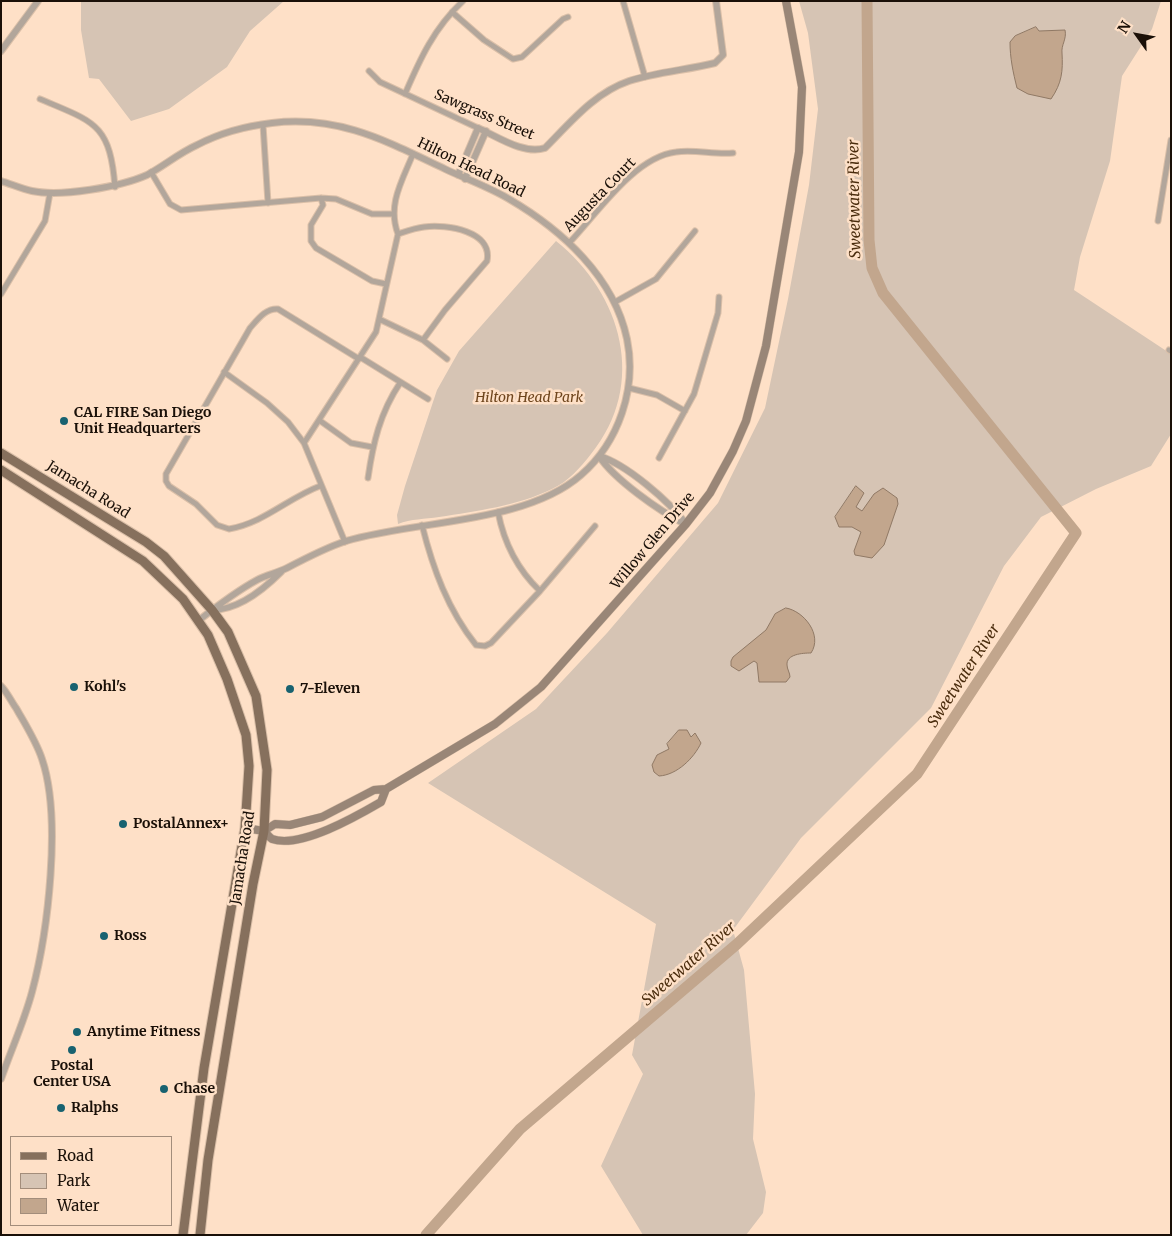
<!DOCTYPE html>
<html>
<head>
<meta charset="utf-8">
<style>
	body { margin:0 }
	#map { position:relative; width:1172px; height:1236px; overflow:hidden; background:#fee0c7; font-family:Merriweather,serif }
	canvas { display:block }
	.frame { position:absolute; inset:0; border:2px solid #1a1008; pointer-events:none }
	.legend { position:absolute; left:10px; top:1136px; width:162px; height:90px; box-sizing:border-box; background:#fee0c7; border:1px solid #a38d7b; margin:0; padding:6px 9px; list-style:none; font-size:15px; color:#1a1008 }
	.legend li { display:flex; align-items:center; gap:10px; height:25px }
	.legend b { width:25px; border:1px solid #a38d7b }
	.north { position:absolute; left:1112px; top:10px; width:50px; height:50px; -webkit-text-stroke:4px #fee0c7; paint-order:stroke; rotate:302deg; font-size:14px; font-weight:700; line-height:20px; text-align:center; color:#1a1008 }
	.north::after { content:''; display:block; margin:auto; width:18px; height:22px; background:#1a1008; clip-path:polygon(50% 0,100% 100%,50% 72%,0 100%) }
</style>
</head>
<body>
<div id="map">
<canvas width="1172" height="1236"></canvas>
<div class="frame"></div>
<ul class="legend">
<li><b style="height:6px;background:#86705d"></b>Road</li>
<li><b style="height:14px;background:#d6c4b4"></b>Park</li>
<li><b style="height:14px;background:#c2a68d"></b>Water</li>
</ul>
<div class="north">N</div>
</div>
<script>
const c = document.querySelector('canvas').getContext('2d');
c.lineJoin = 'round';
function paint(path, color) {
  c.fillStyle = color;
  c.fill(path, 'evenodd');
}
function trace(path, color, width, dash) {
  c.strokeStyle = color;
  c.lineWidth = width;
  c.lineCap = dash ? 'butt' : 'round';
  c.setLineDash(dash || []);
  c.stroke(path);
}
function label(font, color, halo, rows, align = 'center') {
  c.font = font + ' Merriweather,serif';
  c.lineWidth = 5;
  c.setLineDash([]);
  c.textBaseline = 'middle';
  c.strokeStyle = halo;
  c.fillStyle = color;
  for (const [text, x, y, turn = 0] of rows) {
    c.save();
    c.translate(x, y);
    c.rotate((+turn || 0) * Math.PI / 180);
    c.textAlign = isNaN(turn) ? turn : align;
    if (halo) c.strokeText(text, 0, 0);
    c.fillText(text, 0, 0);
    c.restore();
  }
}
paint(new Path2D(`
	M81,1h203l-34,30 -23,36 -58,42 -38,12 -32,-42 -10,-1 -8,-48z
	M799,1h362l-9,28 -30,47 -12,85 -30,96 -6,33 97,64v80l-20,32 -55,23 -55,28 -37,49 -73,142 -130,130 -68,92 11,40 11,124 -2,45 13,53 -3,21 -17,22h-103l-42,-69 42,-92 -11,-19 24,-131 -228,-141 108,-74 71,-76 111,-130 47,-95 23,-109 21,-114 9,-76 -10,-76z
	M556,241c66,53 92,143 35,213 -11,14 -22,27 -39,35 -35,17 -75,22 -113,28 -14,2 -28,2 -41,7l-1,-9 8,-29 32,-96 22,-39z`), '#d6c4b4');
const water = new Path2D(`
	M1036,27l3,4 26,-1c2,9 -4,15 -3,23 1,18 0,30 -11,46l-23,-5 -11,-6c-4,-16 -7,-30 -7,-46l5,-6z
	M856,486l8,7 -8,14 6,4 12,-17 9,-6 14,10 1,6 -14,41 -12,13 -17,-3 -1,-4 7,-19 -9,-5h-13l-4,-10z
	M786,608c18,3 37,27 25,45 -8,0 -25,1 -24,12 0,4 3,8 3,12l-4,5h-27l-2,-19 -3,-2 -15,10 -8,-5v-5l2,-4 33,-27 9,-16z
	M679,730h8l4,7 4,-4 6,10c-7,15 -24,32 -42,33l-5,-4 -2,-7 5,-10 12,-6 -2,-5z`);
paint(water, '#c2a68d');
trace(water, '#907965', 1);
trace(new Path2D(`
	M426,1235l94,-106 217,-185 180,-170 159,-241 -193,-240 -11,-25 -3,-28 -2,-239`), '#c2a68d', 11);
const minor = new Path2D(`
	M623,1l22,76
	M452,12l32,28 29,19 9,-2 41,-38 5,-2
	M369,71l11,11 98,46
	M405,94c15,-35 29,-66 58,-93
	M40,99c54,23 70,24 75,88
	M263,125l5,78
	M151,172l19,32 11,6 140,-12 15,1 36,15h21
	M321,198l2,7 -12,20v16l5,7 56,33 14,3
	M1158,221l13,-81
	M398,234c9,-3 17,-6 26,-7 23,-3 69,4 63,34l-42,49 -22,30
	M398,234c-11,-29 4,-53 15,-80
	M569,243c28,-29 65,-86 107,-91 19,-3 38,3 57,1
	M1,294l44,-73 5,-28
	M615,302l41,-23 39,-48
	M379,319l44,21 24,19
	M1169,350l2,1
	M360,357l68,42
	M224,372l43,31 21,19 16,21 41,99
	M629,388l28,7 28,16
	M319,420l32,23 21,4
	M304,443l72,-111 22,-98
	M659,458l35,-64 24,-81 1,-16
	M368,478c5,-35 12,-65 32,-95
	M320,486c-32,12 -56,37 -91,43l-12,-4 -21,-21 -27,-18 -3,-5v-7l84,-146c8,-9 16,-20 28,-19l81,50
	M498,512c6,31 19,57 42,79
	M422,525c11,44 26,85 54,120l9,1 6,-3 49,-52 55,-65`);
const tertiary = new Path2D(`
	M1,51l37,-50
	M458,175l20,-47c20,9 46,27 67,20 25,-25 49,-55 84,-67 28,-9 58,-11 86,-18l8,-8 -7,-54
	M465,179l21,-48
	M1,181c10,3 21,8 31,10 29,6 88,-4 115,-16 17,-9 32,-22 50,-30 23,-12 49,-19 75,-22 67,-8 114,18 173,46 21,10 44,18 64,30 53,31 105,78 118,140 10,49 -8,103 -46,136 -56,49 -164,45 -235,66 -21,7 -40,17 -59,27 -10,5 -21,7 -30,12 -22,12 -40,26 -59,41
	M599,456c27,8 70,45 87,68
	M599,456c15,23 60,55 86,68
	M212,610c26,0 51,-20 69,-38
	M1,686c6,6 10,15 15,22 9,16 20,33 26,51 20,59 6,173 -10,233 -8,30 -21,58 -31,87`);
const secondary = new Path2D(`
	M245,828l19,3 11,-7 15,1 32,-8 52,-27 12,-1 109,-65 46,-37 145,-163 24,-31 23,-42 13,-30 20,-75 33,-194 3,-65 -16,-86
	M264,831c3,3 5,6 8,8 28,10 85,-23 109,-37l5,-13`);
const primary = new Path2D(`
	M1,453l145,89 18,14 48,54 16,22 28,64 11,74 -3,61 -11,53 -45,276 -8,75
	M1,470l142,91 40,38 25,36 19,44 19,56 3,31 -4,62 -41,240 -21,167`);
trace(minor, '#dabfa8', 7);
trace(tertiary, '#dabfa8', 8);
trace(secondary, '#dabfa8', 9);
trace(primary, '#dabfa8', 11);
trace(minor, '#b2a69b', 5);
trace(tertiary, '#b2a69b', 6);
trace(secondary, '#998677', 8);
trace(primary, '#86705d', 9);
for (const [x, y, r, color] of [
	[64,421,5,"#186270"],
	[74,687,5,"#186270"],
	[290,689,5,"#186270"],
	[123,824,5,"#186270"],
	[104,936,5,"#186270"],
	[77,1032,5,"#186270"],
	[72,1050,5,"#186270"],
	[164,1089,5,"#186270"],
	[61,1108,5,"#186270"]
]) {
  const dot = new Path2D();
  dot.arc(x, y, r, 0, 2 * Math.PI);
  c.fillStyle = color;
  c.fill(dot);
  trace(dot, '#fee0c7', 2);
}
label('14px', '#1a1008', '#fee0c7', [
	["Sawgrass Street",484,115,23],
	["Hilton Head Road",471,168,26],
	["Augusta Court",600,195,-46],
	["Jamacha Road",88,490,32],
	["Willow Glen Drive",653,541,-50],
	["Jamacha Road",243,858,-81]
]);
label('italic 14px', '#6e451d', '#fee0c7', [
	["Hilton Head Park",529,398]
]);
label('bold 14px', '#1a1008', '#fee0c7', [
	["CAL FIRE San Diego",74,413],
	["Unit Headquarters",74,429],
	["Kohl's",84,687],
	["7-Eleven",300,689],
	["PostalAnnex+",133,824],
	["Ross",114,936],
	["Anytime Fitness",87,1032],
	["Postal",72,1066,"center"],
	["Center USA",72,1082,"center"],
	["Chase",174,1089],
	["Ralphs",71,1108]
], 'left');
label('italic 15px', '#4a2c0d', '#fee0c7', [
	["Sweetwater River",855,199,-91],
	["Sweetwater River",964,676,-57],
	["Sweetwater River",689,964,-41]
]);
</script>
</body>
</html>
